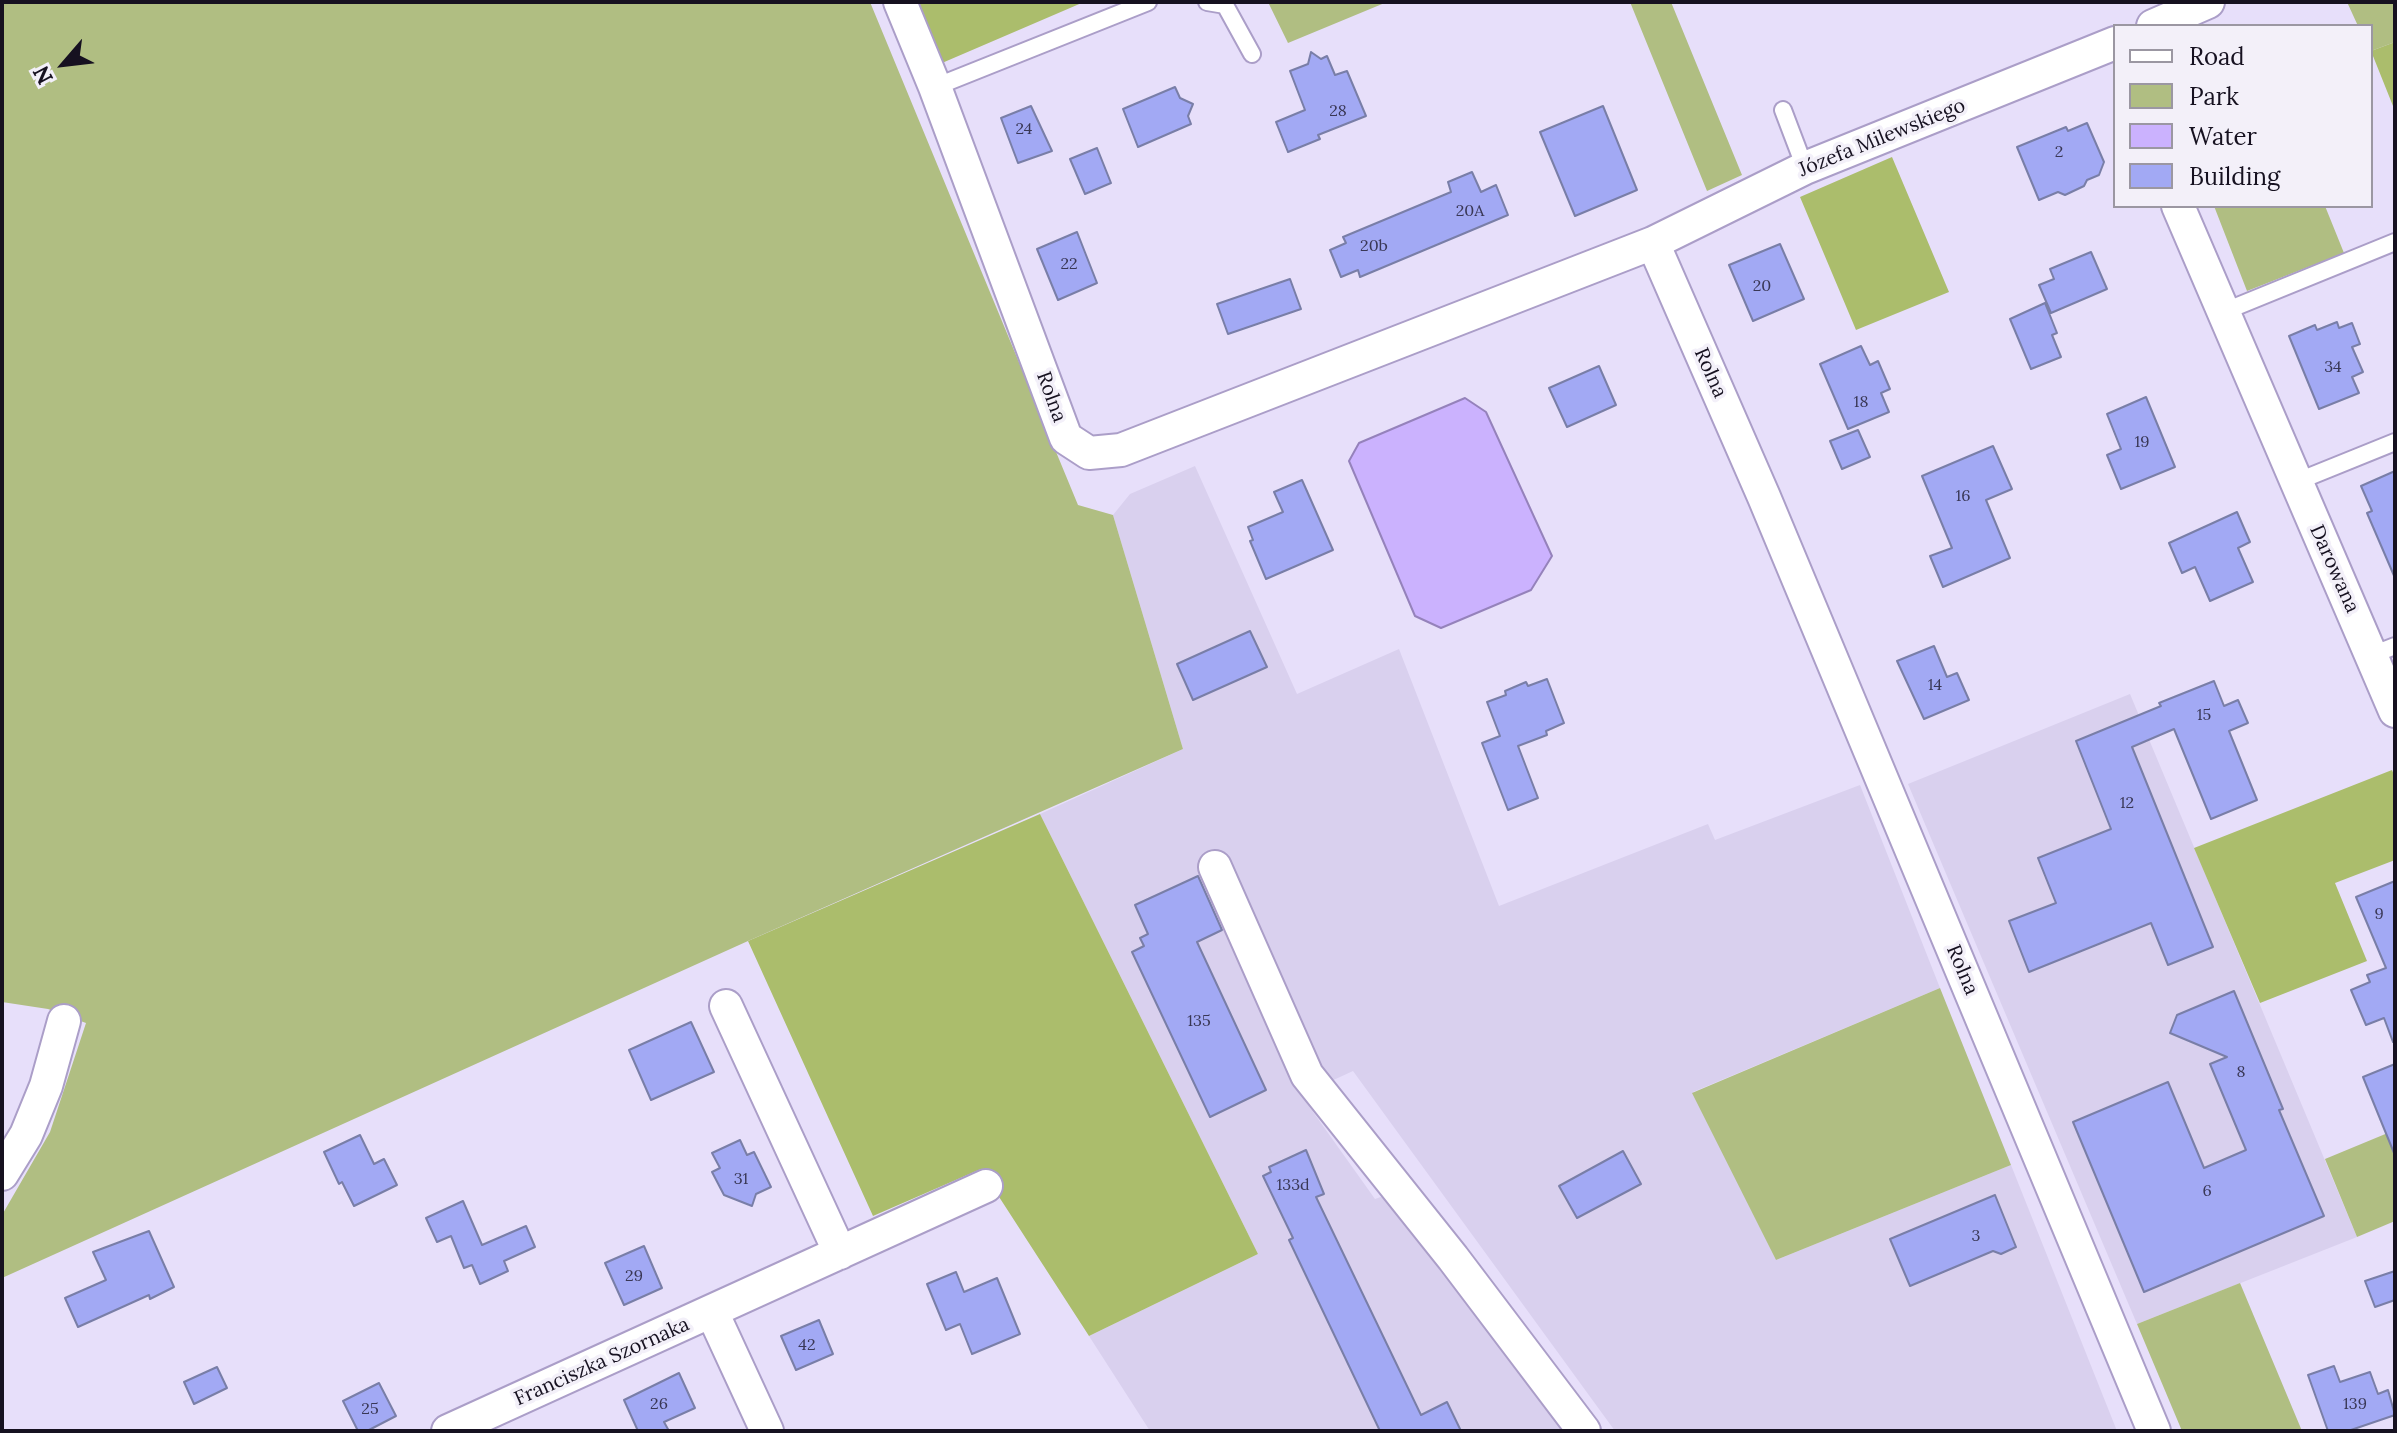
<!DOCTYPE html>
<html>
<head>
<meta charset="utf-8">
<style>
	body { margin:0 }
	#map { position:relative; width:2397px; height:1433px; overflow:hidden; background:#e7dffa; font-family:Lora,serif }
	canvas { display:block }
	.frame { position:absolute; inset:0; border:4px solid #161120; pointer-events:none }
	.legend { position:absolute; left:2113px; top:24px; width:260px; height:184px; box-sizing:border-box; background:#f3f0f9; border:2px solid #9b97a2; margin:0; padding:10px 14px; list-style:none; font-size:24px; color:#161120 }
	.legend li { display:flex; align-items:center; gap:16px; height:40px }
	.legend b { width:40px; border:2px solid #9b97a2 }
	.north { position:absolute; left:24px; top:24px; width:80px; height:80px; -webkit-text-stroke:6px #f3f0f9; paint-order:stroke; rotate:242deg; font-size:22px; font-weight:700; line-height:32px; text-align:center; color:#161120 }
	.north::after { content:''; display:block; margin:auto; width:28px; height:36px; background:#161120; clip-path:polygon(50% 0,100% 100%,50% 72%,0 100%) }
</style>
</head>
<body>
<div id="map">
<canvas width="2397" height="1433"></canvas>
<div class="frame"></div>
<ul class="legend">
<li><b style="height:10px;background:#fff"></b>Road</li>
<li><b style="height:22px;background:#b0be82"></b>Park</li>
<li><b style="height:22px;background:#cbb2fe"></b>Water</li>
<li><b style="height:22px;background:#a2a9f4"></b>Building</li>
</ul>
<div class="north">N</div>
</div>
<script>
const c = document.querySelector('canvas').getContext('2d');
c.lineJoin = 'round';
function paint(path, color) {
  c.fillStyle = color;
  c.fill(path, 'evenodd');
}
function trace(path, color, width, dash) {
  c.strokeStyle = color;
  c.lineWidth = width;
  c.lineCap = dash ? 'butt' : 'round';
  c.setLineDash(dash || []);
  c.stroke(path);
}
function label(font, color, halo, rows, align = 'center') {
  c.font = font + ' Lora,serif';
  c.lineWidth = 7;
  c.setLineDash([]);
  c.textBaseline = 'middle';
  c.strokeStyle = halo;
  c.fillStyle = color;
  for (const [text, x, y, turn = 0] of rows) {
    c.save();
    c.translate(x, y);
    c.rotate((+turn || 0) * Math.PI / 180);
    c.textAlign = isNaN(turn) ? turn : align;
    if (halo) c.strokeText(text, 0, 0);
    c.fillText(text, 0, 0);
    c.restore();
  }
}
paint(new Path2D(`
	M1195,466l102,228 102,-45 100,257 209,-82 7,16 145,-55 80,203 -247,104 83,168 235,-95 106,266h-502l-262,-360 -52,24 74,104 14,-5 173,237h-412l-61,-95 169,-82 -218,-440 143,-65 -70,-234 17,-21z
	M2130,694l227,543 -220,87 -229,-540z`), '#d9d0ee');
paint(new Path2D(`
	M2,2h868l208,503 35,10 70,234 -435,192 -746,337v-63l48,-83 36,-109 -38,-14 -46,-7z
	M1268,2h119l-99,41z
	M1630,2h41l71,173 -35,16z
	M2347,2h48v40l-24,9v-25h-13z
	M2214,206h111l19,47 -97,38z
	M1940,988l71,177 -235,95 -84,-167z
	M2395,1130v91l-38,16 -32,-78z
	M2240,1283l62,148h-120l-45,-107z`), '#b0be82');
paint(new Path2D(`
	M917,2h167l-142,61z
	M2395,42v69l-24,-60z
	M1892,157l57,135 -93,38 -56,-133z
	M2392,770l3,7v83l-60,23 32,78 -107,42 -66,-155z
	M1040,814l218,440 -169,82 -108,-167 -108,47 -125,-275z`), '#abbd6c');
const water = new Path2D(`
	M1465,398l21,14 66,144 -21,34 -90,38 -26,-12 -66,-155 10,-18z`);
paint(water, '#cbb2fe');
trace(water, '#9582bb', 2);
const building = new Path2D(`
	M1311,52l10,7 6,-3 8,19 12,-4 19,45 -48,19 2,4 -32,13 -12,-30 29,-12 -15,-39 18,-7z
	M1175,87l5,11 13,6 -5,12 3,8 -53,23 -15,-38z
	M1031,106l21,45 -34,12 -17,-45z
	M1603,106l34,84 -62,26 -35,-84z
	M2087,123l17,39 -5,13 -12,5 -3,6 -19,9 -7,-3 -19,8 -22,-53 49,-20 2,4z
	M1097,148l14,35 -26,11 -15,-35z
	M1472,172l9,20 15,-7 12,30 -148,62 -2,-7 -17,7 -11,-27 16,-7 -3,-6 108,-45 -3,-10z
	M1077,232l20,51 -39,17 -21,-51z
	M1780,244l24,55 -51,22 -24,-56z
	M2091,252l16,37 -56,24 -12,-28 15,-6 -4,-10z
	M1290,279l11,30 -73,25 -11,-30z
	M2045,303l12,30 -5,2 9,22 -30,12 -21,-50z
	M2337,322l2,6 13,-5 8,21 -8,3 11,25 -11,5 7,16 -40,16 -30,-73 26,-11 2,5z
	M1861,346l9,19 8,-4 12,28 -9,4 8,19 -41,17 -28,-65z
	M1599,366l17,39 -49,22 -18,-39z
	M2146,397l29,70 -54,22 -14,-34 14,-6 -14,-35z
	M1858,430l12,27 -28,12 -12,-28z
	M1993,446l19,43 -26,11 24,58 -67,29 -13,-31 22,-8 -30,-72z
	M2395,471v107l-28,-65 5,-2 -11,-25z
	M1302,480l31,70 -67,29 -16,-38 3,-1 -5,-13 35,-15 -9,-20z
	M2237,512l13,30 -12,6 15,34 -43,19 -15,-34 -13,6 -13,-30z
	M1250,631l17,36 -74,33 -16,-36z
	M1934,646l13,31 10,-4 12,27 -45,19 -27,-58z
	M1547,679l17,44 -18,8 1,4 -29,11 20,52 -30,12 -26,-67 18,-7 -13,-34 19,-7 -1,-4 21,-9 2,4z
	M2214,681l10,25 14,-6 10,23 -19,8 28,69 -46,19 -37,-90 -42,18 81,200 -45,18 -17,-42 -122,49 -20,-51 47,-18 -18,-45 73,-29 -35,-88 85,-35 -2,-3z
	M1198,876l24,54 -25,12 69,148 -56,27 -78,-165 12,-6 -4,-8 8,-4 -13,-29z
	M2395,881v160l-2,1 -9,-24 -18,7 -15,-35 19,-8 -3,-7 19,-7 -30,-71z
	M2234,991l49,118 -4,1 45,106 -180,76 -71,-170 95,-40 36,86 42,-18 -36,-86 17,-7 -57,-24 7,-18z
	M691,1022l23,50 -63,28 -22,-50z
	M2395,1064v89h-1l-31,-76z
	M360,1135l14,29 10,-5 13,26 -43,21 -12,-24 -3,2 -15,-32z
	M740,1140l7,15 7,-3 17,35 -15,7 -4,12 -28,-11 -12,-23 8,-4 -8,-15z
	M1306,1150l18,44 -8,3 105,218 26,-13 14,29h-81l-91,-191 4,-2 -30,-62 8,-4 -2,-5z
	M1623,1151l18,33 -64,34 -18,-32z
	M1995,1195l21,52 -15,7 -8,-3 -83,35 -20,-47z
	M463,1201l19,44 44,-19 9,21 -31,14 4,10 -28,13 -8,-19 -8,3 -13,-32 -14,6 -11,-24z
	M149,1231l25,56 -24,12 -1,-4 -71,32 -13,-29 41,-18 -13,-28z
	M644,1246l18,42 -38,17 -19,-42z
	M2395,1271v29l-20,7 -10,-26z
	M956,1272l8,20 33,-14 23,56 -48,20 -12,-30 -14,6 -19,-46z
	M819,1320l14,34 -37,16 -15,-34z
	M2334,1366l6,16 30,-10 8,22 10,-4 7,25 -47,16h-20l-20,-56z
	M217,1367l10,21 -33,16 -10,-22z
	M679,1373l16,35 -31,14 5,9h-31l-14,-31z
	M379,1383l17,33 -29,15h-9l-15,-30z`);
paint(building, '#a2a9f4');
trace(building, '#797ea7', 2);
const lane = new Path2D(`
	M1207,2l18,3 27,49
	M935,87l213,-85
	M1783,110l22,58
	M2223,312l172,-70
	M2296,482l99,-40
	M2372,655l23,-9`);
const street = new Path2D(`
	M900,2l35,85 131,351 23,15 32,-3 532,-207 111,254 390,934
	M2153,26l55,-24
	M2178,206l217,505
	M1653,243l152,-75 310,-125
	M1215,867l92,208 146,183 131,173
	M726,1006l114,247
	M2,1174l24,-39 20,-49 18,-65
	M712,1312l55,119
	M448,1431l538,-245`);
trace(lane, '#ab9ec8', 20);
trace(street, '#ab9ec8', 36);
trace(lane, '#fff', 16);
trace(street, '#fff', 32);
label('16px', '#393755', null, [
	["28",1338,111],
	["24",1024,129],
	["2",2059,152],
	["20A",1470,211],
	["20b",1374,246],
	["22",1069,264],
	["20",1762,286],
	["34",2333,367],
	["18",1861,402],
	["19",2142,442],
	["16",1963,496],
	["14",1935,685],
	["15",2204,715],
	["12",2127,803],
	["9",2379,914],
	["135",1199,1021],
	["8",2241,1072],
	["31",741,1179],
	["133d",1293,1185],
	["6",2207,1191],
	["3",1976,1236],
	["29",634,1276],
	["42",807,1345],
	["26",659,1404],
	["139",2355,1404],
	["25",370,1409]
]);
label('20px', '#161120', '#f3f0f9', [
	["Józefa Milewskiego",1882,138,-22],
	["Rolna",1710,373,66],
	["Rolna",1051,397,70],
	["Darowana",2334,569,66],
	["Rolna",1962,970,67],
	["Franciszka Szornaka",602,1362,-24]
]);
</script>
</body>
</html>
